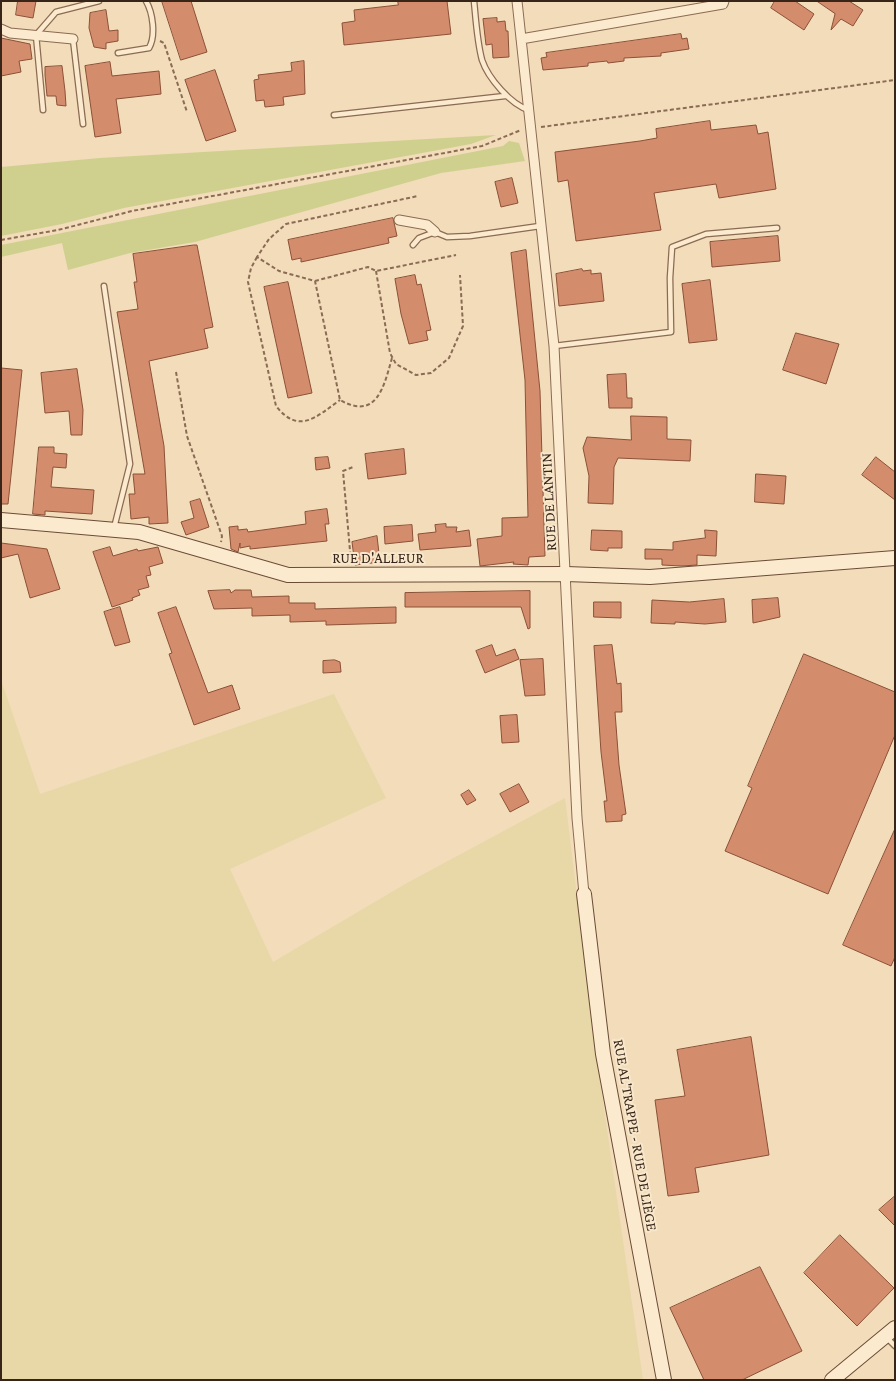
<!DOCTYPE html>
<html>
<head>
<meta charset="utf-8">
<style>
	body { margin:0 }
	#map { position:relative; width:896px; height:1381px; overflow:hidden; background:#f2dcba; font-family:"Crimson Pro",serif }
	canvas { display:block }
	.frame { position:absolute; inset:0; border:2px solid #372519; pointer-events:none }
</style>
</head>
<body>
<div id="map">
<canvas width="896" height="1381"></canvas>
<div class="frame"></div>
</div>
<script>
const c = document.querySelector('canvas').getContext('2d');
c.lineJoin = 'round';
function paint(path, color) {
  c.fillStyle = color;
  c.fill(path, 'evenodd');
}
function trace(path, color, width, dash) {
  c.strokeStyle = color;
  c.lineWidth = width;
  c.lineCap = dash ? 'butt' : 'round';
  c.setLineDash(dash || []);
  c.stroke(path);
}
function label(font, color, halo, rows, align = 'center') {
  c.font = font + ' "Crimson Pro",serif';
  c.lineWidth = 4;
  c.setLineDash([]);
  c.textBaseline = 'middle';
  c.strokeStyle = halo;
  c.fillStyle = color;
  for (const [text, x, y, turn = 0] of rows) {
    c.save();
    c.translate(x, y);
    c.rotate((+turn || 0) * Math.PI / 180);
    c.textAlign = isNaN(turn) ? turn : align;
    if (halo) c.strokeText(text, 0, 0);
    c.fillText(text, 0, 0);
    c.restore();
  }
}
paint(new Path2D(`
	M1,680l39,114 294,-100 52,104 -156,71 43,93 134,-79 158,-85 33,269 45,313h-642z`), '#e8d7a7');
paint(new Path2D(`
	M496,135l-25,9 -347,64 -62,16 -61,12v-69l99,-9z
	M509,141l10,2 6,18 -84,12 -246,69 -65,11 -62,17 -6,-27 -61,14v-12l502,-99z`), '#cfd08e');
const building = new Path2D(`
	M18,1h18l-3,17 -17,-3z
	M162,1h29l16,51 -26,8z
	M398,1h49l4,33 -107,11 -2,-22 13,-2 -1,-11 44,-5z
	M775,1h20l19,13 -10,16 -33,-22z
	M817,1h32l14,9 -10,16 -12,-7 -10,11 4,-16z
	M106,10l3,21 9,-1v11l-12,2v6l-12,-2 -5,-19 1,-15z
	M497,18v4l8,-1 1,10h2l1,26 -16,1 -1,-14 -6,1 -3,-26z
	M681,34l1,5 5,-1 2,11 -28,4v3l-37,2v3l-16,2 -1,-2 -10,1 -9,1v3l-45,4 -2,-12 6,-1 -1,-4z
	M1,38l29,6 2,15 -13,2 2,11 -20,4z
	M304,61l1,33 -22,3 1,8 -19,2 -1,-7 -8,1 -2,-21 5,-1 -1,-4 34,-4 -1,-8z
	M110,62l2,14 47,-5 2,23 -45,5 5,34 -26,4 -10,-71z
	M62,66l3,25 1,15 -9,-1 -1,-9h-9l-2,-21v-8z
	M215,70l21,61 -30,10 -21,-61z
	M710,121l1,9 45,-5 2,9 10,-2 8,57 -57,9 -3,-14 -62,9 7,37 -85,11 -8,-61 -10,2 -3,-30 85,-11 17,-3 -1,-9z
	M512,178l6,25 -17,4 -6,-25z
	M393,218l4,18 -9,2 1,5 -88,19v-4l-9,2 -4,-20z
	M778,236l2,25 -68,6 -2,-25z
	M194,245h3l16,82 -9,2 4,19 -59,13 15,85 4,77 -19,1v-7l-18,2 -2,-25h6l-2,-20h12l-28,-162 21,-3 -4,-27h3l-4,-28z
	M526,250l14,141 5,165 -16,1 -1,8 -15,-1 1,-2 -34,4 -3,-27 25,-3v-18l26,-1 -3,-137 -14,-127z
	M582,269l1,2 8,-1v4l10,-1 3,28 -45,5 -3,-32z
	M415,275l2,10 4,-1 10,46 -5,1 2,9 -19,4 -8,-30 -6,-35z
	M710,280l7,60 -28,3 -7,-59z
	M288,282l24,111 -24,5 -24,-111z
	M796,333l43,11 -13,40 -43,-14z
	M1,368l21,2 -14,134h-7z
	M77,369l6,41 -1,25h-11l-2,-24 -24,2 -4,-40z
	M626,374l1,24h5v10h-23l-2,-33z
	M631,416l36,1v22l24,1 -1,21 -72,-3 -4,9 -1,37 -25,-1 1,-27 -6,-28 4,-11 44,3z
	M39,447h15v6l13,1 -1,14 -13,-1 -2,20 43,3 -2,24 -47,-3v4l-12,-1z
	M404,449l2,25 -38,5 -3,-25z
	M328,457l2,11 -14,2 -1,-12z
	M876,457l19,15v28l-33,-25z
	M756,474l30,2 -2,28 -29,-2z
	M200,499l9,28 -23,8 -5,-13 13,-4 -4,-16z
	M327,509l2,15h-4l2,17 -77,8v-3l-10,2v-5l-2,9 -7,-3 -2,-22 9,-1v4l9,-1 1,3 58,-8 -1,-12z
	M446,524v3h11l-1,5 13,-2 2,16 -51,4 -2,-16 18,-2 -1,-7z
	M412,525l1,16 -28,3 -1,-17z
	M592,530l30,1v17h-14v3l-17,-1z
	M705,530l12,1 -1,25 -19,-1v10l-15,1 -20,-1v-6h-17v-10l28,1v-8l32,-4z
	M377,536l3,26 -25,3 -3,-23z
	M1,543l46,6 13,40 -30,9 -12,-44 -17,4z
	M110,547l3,9 24,-7 1,2 20,-4 5,16 -14,4 2,8 -5,1 3,11 -11,3 2,5 -8,3 1,2 -21,7 -19,-55z
	M230,590l1,3 4,-3h16l1,7 37,-1v7h26v6l81,-2v16l-70,2v-4l-36,1v-7l-38,1v-8l-38,1 -6,-18z
	M530,591v37l-2,1 -7,-22h-116v-14z
	M778,598l2,19 -27,6 -1,-23z
	M724,599l2,23 -21,2 -30,-2v2l-24,-1 1,-23 37,2z
	M594,602h27v16l-27,-1z
	M120,607l10,35 -15,4 -11,-34z
	M176,607l32,86 24,-8 8,24 -46,16 -25,-71 3,-1 -14,-40z
	M492,645l4,11 19,-7 4,10 -34,14 -9,-22z
	M612,645l5,39 4,-1 1,29h-7l4,53 7,49 -4,1v6l-16,1 -2,-21h3l-6,-49 -7,-106z
	M804,654l91,38v43l-67,159 -103,-43 27,-63 -4,-2z
	M543,659l2,36 -20,1 -5,-36z
	M335,660l5,2 1,10 -18,1v-12z
	M517,715l2,27 -17,1 -2,-27z
	M519,784l10,18 -19,10 -10,-18z
	M469,790l7,10 -9,5 -6,-10z
	M895,829v128l-4,9 -48,-21z
	M751,1037l18,118 -74,13 4,24 -31,4 -13,-96 30,-4 -8,-46z
	M895,1196v30l-16,-16z
	M840,1235l54,53 -37,38 -53,-53z
	M760,1267l42,84 -60,29h-38l-34,-72z`);
paint(building, '#d48d6c');
trace(building, '#8b5037', 1);
const lane = new Path2D(`
	M474,1c2,20 3,40 8,59 6,18 29,45 47,50
	M73,39l10,85
	M118,53l31,-5c7,-12 4,-35 -3,-47
	M43,110l-7,-75 20,-23 43,-11
	M334,115l171,-19
	M413,245l6,-7 16,-6 12,5 23,-1 70,-10
	M104,286l26,178 -16,64
	M554,346l117,-14 -1,-54 2,-31 34,-13 71,-6
	M887,1338l8,8`);
const street = new Path2D(`
	M517,1l37,345 23,472 7,76
	M1,29l9,4 63,6
	M521,39l202,-35 1,-3
	M399,220l28,5 8,7`);
const secondary = new Path2D(`
	M1,520l138,12 149,43 278,-1 84,3 245,-19
	M584,894l19,160 61,326
	M832,1380l63,-52`);
trace(lane, '#8a6b53', 7);
trace(street, '#8a6b53', 11);
trace(secondary, '#6b4c37', 16);
trace(new Path2D(`
	M160,41l4,2 23,69
	M541,127l354,-47
	M1,240l57,-10 74,-19 350,-65 39,-16
	M257,257l-6,11 -3,14 28,124c23,29 40,11 64,-6
	M376,271l14,82 6,11 20,11 15,-2 18,-15 14,-32 -3,-51
	M315,281l53,-14 8,4 80,-16
	M392,358c-8,28 -15,63 -52,42l-25,-119 -36,-10 -22,-14 12,-18 17,-15 132,-28
	M176,372l11,64 35,100 -1,6
	M351,562l-8,-91 10,-4`), '#8a6b53', 2, [4, 2.5]);
trace(lane, '#fceace', 4.5);
trace(street, '#fceace', 9);
trace(secondary, '#fceace', 14);
label('15px', '#372519', '#f8e7ca', [
	["RUE DE LANTIN",549,502,-93],
	["RUE D'ALLEUR",378,558],
	["RUE AL'TRAPPE - RUE DE LIÈGE",635,1135,80]
]);
</script>
</body>
</html>
